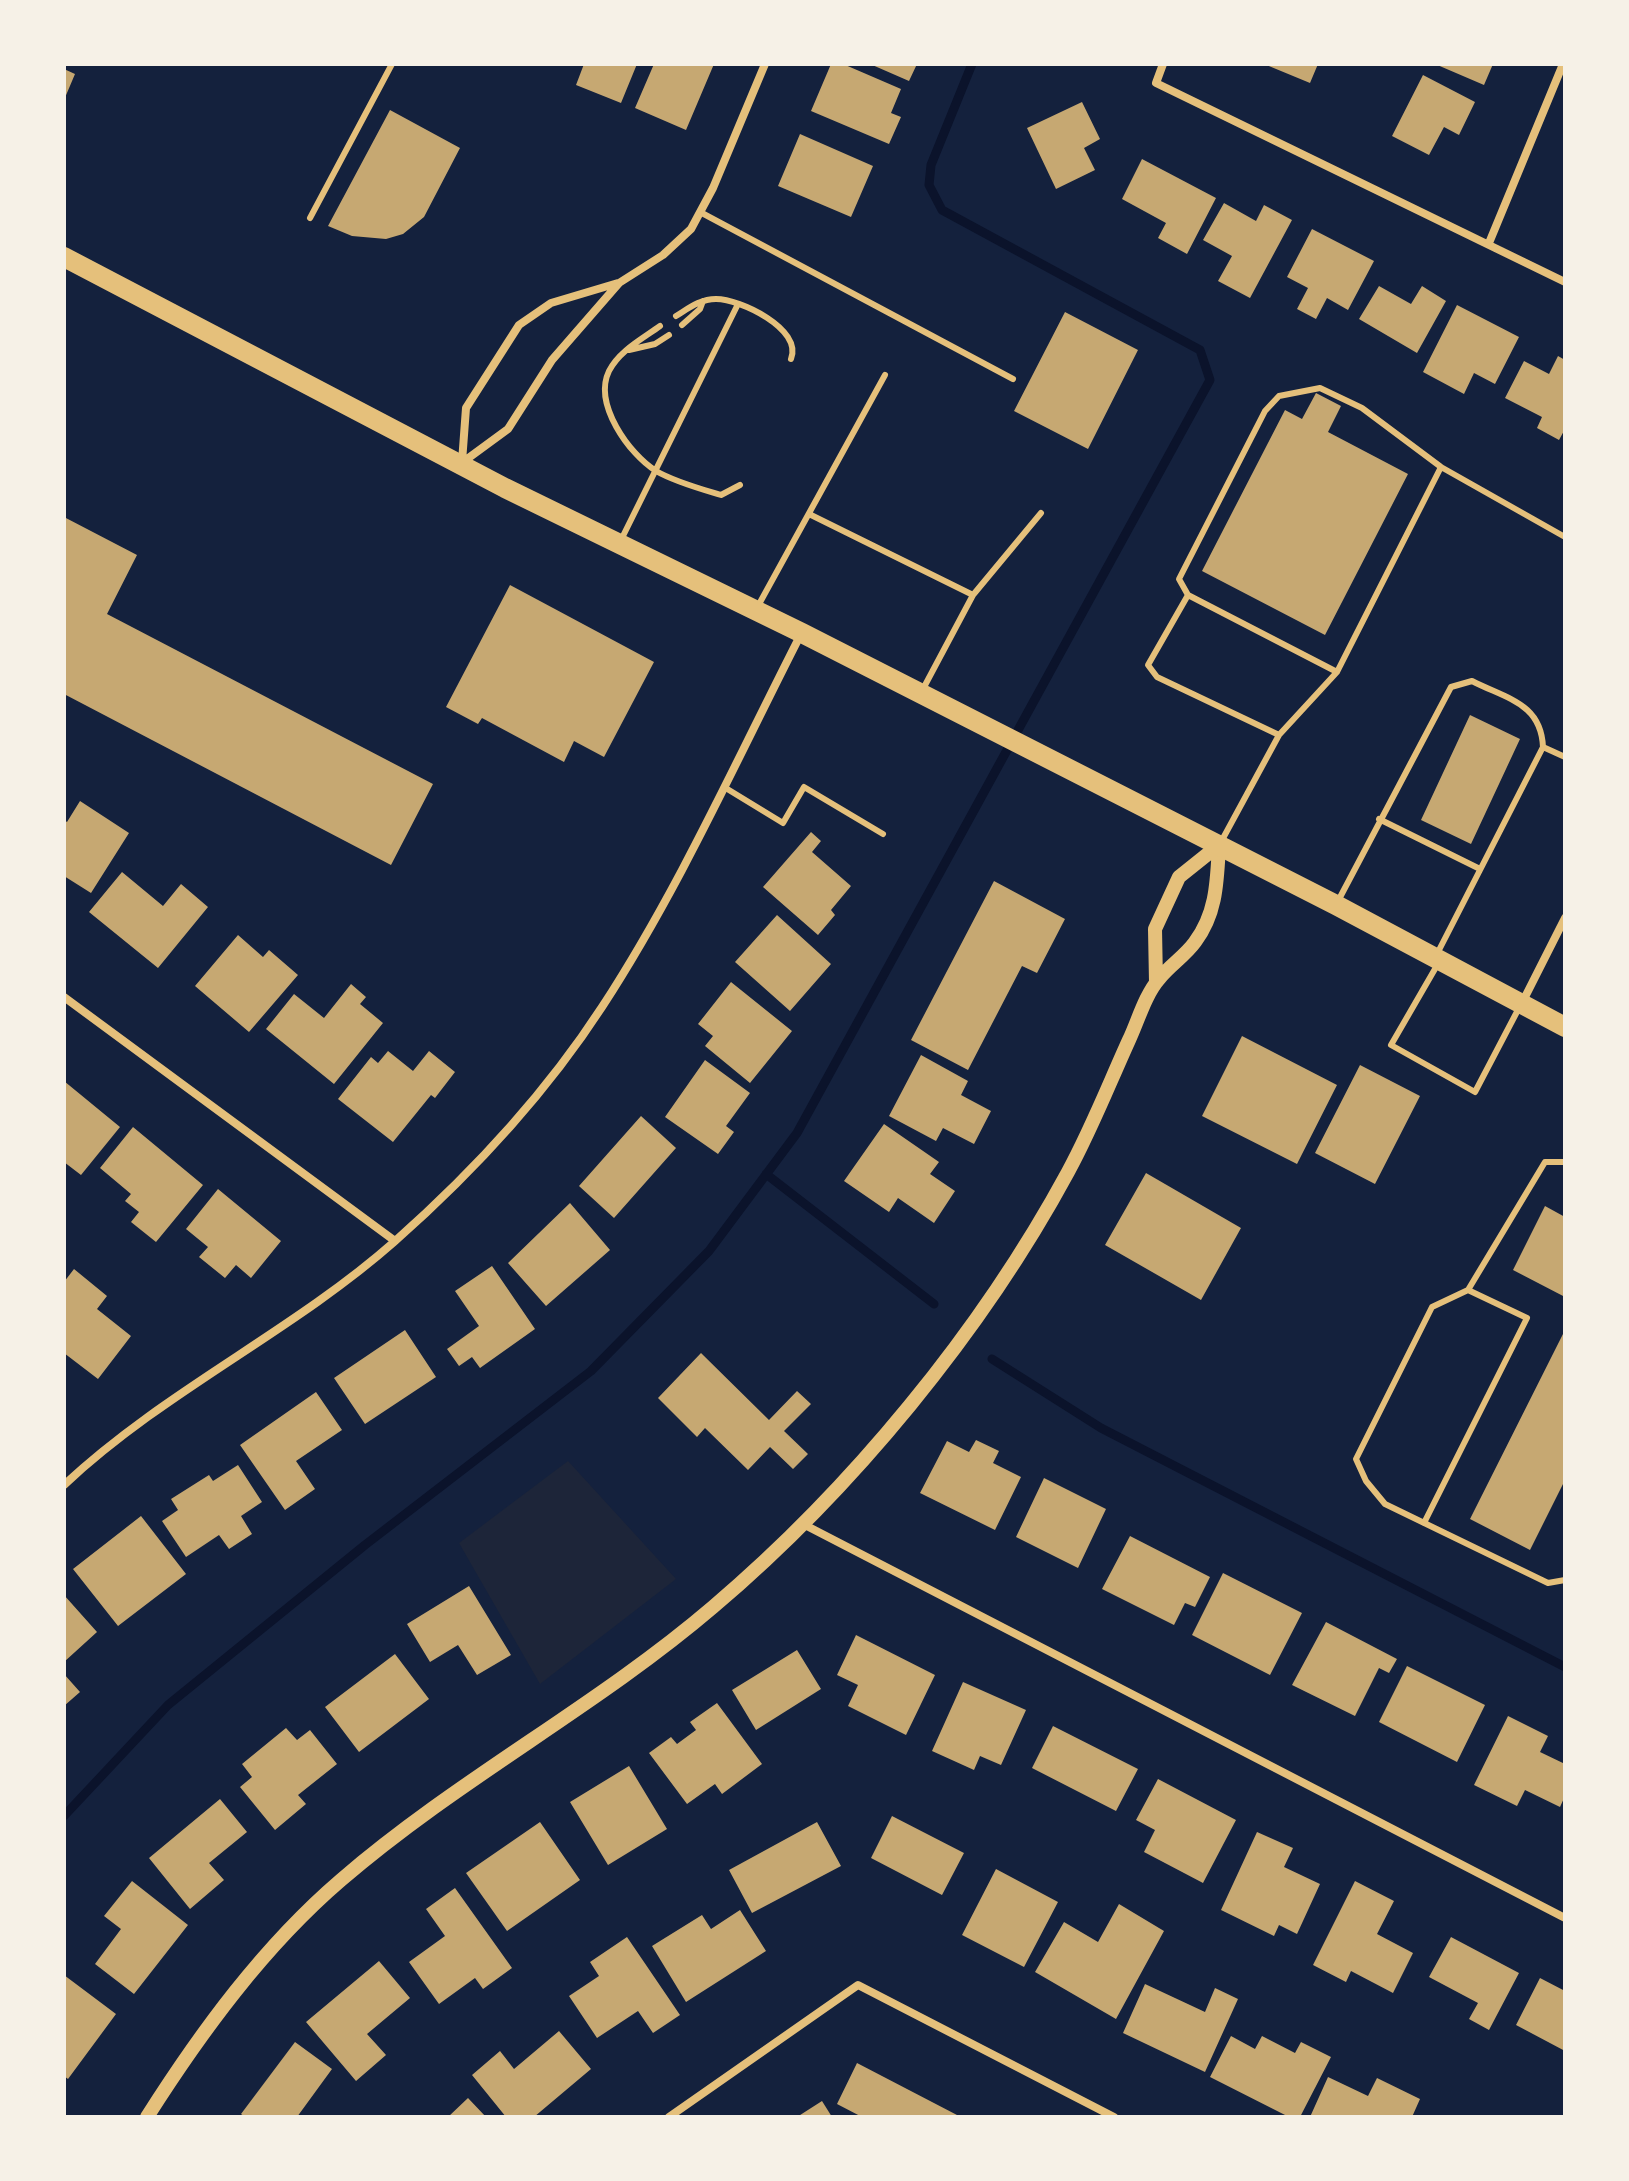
<!DOCTYPE html>
<html>
<head>
<meta charset="utf-8">
<style>
	body { margin:0 }
	#map { position:relative; width:1629px; height:2181px; overflow:hidden; background:#14213d; font-family:"Source Sans 3",sans-serif }
	canvas { display:block }
	.frame { position:absolute; inset:0; border:66px solid #f6f1e7; pointer-events:none }
</style>
</head>
<body>
<div id="map">
<canvas width="1629" height="2181"></canvas>
<div class="frame"></div>
</div>
<script>
const c = document.querySelector('canvas').getContext('2d');
c.lineJoin = 'round';
function paint(path, color) {
  c.fillStyle = color;
  c.fill(path, 'evenodd');
}
function trace(path, color, width, dash) {
  c.strokeStyle = color;
  c.lineWidth = width;
  c.lineCap = dash ? 'butt' : 'round';
  c.setLineDash(dash || []);
  c.stroke(path);
}
paint(new Path2D(`
	M568,1461l108,118 -136,105 -81,-141z`), '#1d2539');
trace(new Path2D(`
	M766,1174l168,130
	M992,1359l109,69 464,239
	M64,1816l104,-111 197,-160 226,-174 118,-120 88,-118 413,-753 -10,-30 -258,-140 -13,-25 2,-20 41,-101`), '#0b132b', 9);
paint(new Path2D(`
	M584,64h53l-16,39 -45,-18z
	M654,64h60l-28,66 -51,-22z
	M831,64h12l58,25 -10,24 10,4 -12,27 -78,-33z
	M870,64h47l-8,17z
	M1264,64h54l-8,19z
	M1435,64h58l-9,21z
	M64,69l11,5 -11,26z
	M1423,75l52,27 -16,33 -15,-8 -15,28 -37,-19z
	M1082,102l18,37 -16,9 11,22 -39,19 -29,-61z
	M390,110l70,38 -36,69 -21,17 -17,5 -34,-3 -24,-10z
	M800,134l73,32 -22,51 -73,-31z
	M1142,159l74,39 -29,56 -29,-16 8,-15 -44,-24z
	M1224,203l32,18 8,-16 28,15 -42,78 -32,-17 14,-25 -29,-16z
	M1312,229l62,32 -26,49 -21,-12 -11,21 -19,-10 11,-21 -21,-11z
	M1379,286l32,18 11,-18 24,15 -29,52 -58,-34z
	M1457,305l62,32 -24,47 -21,-11 -10,21 -41,-22z
	M1065,312l73,38 -50,99 -74,-38z
	M1558,356l7,4v69l-6,11 -22,-12 5,-11 -37,-19 19,-37 25,13z
	M1316,393l25,13 -13,26 80,42 -83,161 -123,-64 83,-161 17,9z
	M64,517l73,38 -30,59 326,170 -42,81 -327,-171z
	M510,585l144,77 -50,95 -30,-16 -10,21 -82,-44 -4,6 -32,-17z
	M1470,715l50,24 -49,105 -50,-24z
	M80,801l49,32 -38,60 -27,-17v-56l3,2z
	M811,832l10,9 -9,11 39,34 -20,24 4,5 -17,20 -55,-48z
	M122,872l41,34 18,-22 27,23 -50,61 -69,-56z
	M994,881l71,38 -28,54 -15,-7 -54,104 -57,-30z
	M777,915l54,49 -41,47 -55,-49z
	M238,935l25,22 6,-7 29,25 -49,57 -54,-46z
	M731,982l61,49 -42,52 -45,-37 8,-10 -15,-12z
	M351,984l15,13 -6,7 23,19 -49,61 -68,-55 28,-35 30,24z
	M1242,1036l95,49 -40,79 -95,-48z
	M388,1051l25,20 16,-20 26,21 -20,26 -4,-3 -38,47 -55,-43 33,-42 7,6z
	M921,1055l47,26 -7,14 30,16 -17,33 -31,-16 -7,13 -47,-25z
	M705,1060l45,33 -24,33 8,6 -16,22 -53,-37z
	M1360,1065l60,31 -45,88 -60,-31z
	M64,1081l56,46 -39,48 -17,-13z
	M641,1116l35,32 -62,70 -35,-32z
	M884,1124l55,38 -9,12 25,17 -21,32 -36,-25 -9,14 -45,-31z
	M133,1127l70,58 -47,57 -25,-20 8,-10 -14,-11 6,-7 -31,-26z
	M1146,1173l95,55 -40,72 -96,-55z
	M218,1189l63,52 -30,37 -15,-13 -11,13 -26,-21 9,-10 -22,-18z
	M570,1203l40,47 -64,56 -38,-43z
	M1545,1206l20,11v80l-52,-27z
	M492,1266l43,63 -55,39 -8,-11 -13,9 -12,-17 32,-23 -24,-35z
	M74,1269l33,27 -10,13 34,27 -33,43 -34,-26v-71z
	M405,1330l31,47 -71,47 -31,-46z
	M1565,1330v150l-35,70 -60,-31z
	M701,1353l68,67 28,-29 14,13 -27,27 24,23 -15,15 -23,-22 -22,23 -43,-42 -8,9 -39,-39z
	M316,1392l26,38 -46,31 19,28 -30,21 -45,-65z
	M976,1440l23,11 -6,12 28,14 -26,53 -75,-37 27,-52 22,11z
	M238,1465l24,37 -21,14 11,18 -23,15 -10,-14 -33,22 -24,-36 16,-11 -7,-11 38,-24 4,6z
	M1044,1478l62,31 -28,59 -62,-31z
	M141,1516l45,58 -68,52 -45,-57z
	M1130,1536l80,41 -15,30 -10,-4 -11,22 -72,-36z
	M1223,1573l79,40 -32,62 -78,-40z
	M469,1586l42,69 -34,20 -19,-30 -28,17 -23,-38z
	M64,1595l33,37 -33,30z
	M1326,1622l71,37 -8,14 -10,-5 -24,48 -63,-31z
	M856,1635l79,40 -29,60 -58,-29 10,-21 -21,-10z
	M797,1650l24,39 -65,41 -24,-40z
	M395,1654l34,45 -70,53 -34,-45z
	M1407,1666l78,39 -28,57 -78,-40z
	M64,1674l16,18 -16,14z
	M963,1682l63,28 -25,55 -21,-9 -6,14 -42,-19z
	M717,1703l45,61 -40,30 -7,-10 -28,20 -38,-51 22,-16 6,7 19,-14 -6,-8z
	M1508,1716l40,20 -8,16 25,12v32l-5,11 -35,-17 -8,16 -43,-21z
	M1053,1726l85,43 -22,42 -84,-43z
	M286,1728l11,12 13,-10 27,34 -39,31 8,9 -31,26 -35,-43 12,-10 -10,-13z
	M629,1766l38,63 -59,36 -38,-63z
	M1158,1779l78,41 -33,63 -59,-31 11,-22 -19,-10z
	M220,1799l27,33 -38,31 15,17 -34,29 -41,-51z
	M892,1816l72,37 -22,42 -71,-37z
	M540,1822l40,58 -73,51 -41,-58z
	M817,1822l24,44 -89,47 -23,-43z
	M1257,1832l36,16 -9,19 36,17 -23,50 -18,-9 -5,11 -53,-26z
	M996,1869l62,33 -34,65 -62,-32z
	M132,1881l56,44 -54,69 -39,-30 26,-35 -17,-13z
	M1355,1881l39,20 -17,33 36,19 -20,40 -42,-22 -5,11 -33,-17z
	M455,1888l57,80 -29,21 -8,-11 -36,26 -30,-42 36,-26 -19,-27z
	M1119,1904l45,27 -48,88 -81,-47 29,-50 34,20z
	M740,1910l26,41 -80,51 -34,-56 50,-31 9,14z
	M627,1937l53,78 -27,18 -15,-22 -41,27 -28,-42 30,-20 -9,-14z
	M1451,1937l68,36 -30,57 -20,-11 9,-16 -49,-26z
	M379,1961l31,37 -43,36 19,21 -30,26 -50,-59z
	M64,1975l52,39 -48,65 -4,-3z
	M1540,1978l25,13v60l-49,-26z
	M1145,1984l60,28 10,-24 23,11 -33,73 -82,-39z
	M559,2031l32,38 -57,48h-28l-34,-42 28,-24 14,18z
	M1231,2036l24,13 7,-13 33,17 6,-11 30,15 -31,60h-11l-79,-40z
	M295,2042l37,27 -35,48h-52l-4,-3z
	M857,2063l100,52 -1,2h-94l-25,-13z
	M1328,2077l40,19 9,-18 43,21 -8,18h-102z
	M468,2098l18,19h-38z
	M822,2101l10,16h-35z`), '#c6a872');
trace(new Path2D(`
	M700,212l313,167
	M310,218l82,-154
	M676,316c13,-8 24,-17 40,-17 24,0 87,30 75,60
	M682,325l18,-16 3,-8
	M660,326c-18,13 -41,25 -51,45 -16,33 20,83 47,100 19,11 45,18 65,24l19,-10
	M629,350l26,-6 14,-9
	M809,514l164,81 -50,94
	M621,540l116,-234
	M973,595l68,-82
	M1188,595l149,77
	M758,606l127,-231
	M1279,735l58,-63 104,-205
	M724,787l59,36 21,-36 79,47
	M1379,819l101,50
	M1221,842l58,-107 -122,-58 -9,-12 40,-70 -9,-16 86,-168 14,-15 41,-8 42,20 79,59 124,70
	M1337,903l114,-216 21,-6c35,18 69,22 71,66l22,10
	M1437,954l106,-207
	M1439,962l-48,83 84,47 45,-86
	M1565,1162h-20l-77,128 -36,17 -76,152 10,22 19,23 163,79 17,-3
	M1424,1523l103,-205 -59,-28`), '#e5c07b', 6);
trace(new Path2D(`
	M1163,64l-7,19 409,199
	M1489,243l74,-179
	M462,462l4,-54 53,-83 32,-22 67,-20
	M463,462l45,-33 44,-69 67,-77 44,-28 28,-26 22,-41 52,-124
	M64,997l331,244
	M1522,1003l43,-85
	M64,1485c100,-94 228,-153 330,-243 78,-69 152,-149 208,-235 77,-118 135,-248 199,-373
	M801,1523l764,395
	M669,2117l189,-132 256,132`), '#e5c07b', 8);
trace(new Path2D(`
	M1156,982l-1,-53 24,-52 40,-32
	M147,2117c54,-85 117,-171 194,-237 117,-101 255,-173 372,-273 138,-117 269,-276 355,-435 23,-42 41,-88 61,-132 9,-19 16,-45 30,-61 10,-13 26,-23 36,-37 22,-29 22,-62 24,-97`), '#e5c07b', 14);
trace(new Path2D(`
	M64,257l441,231 297,145 534,272 229,122`), '#e5c07b', 20);
</script>
</body>
</html>
